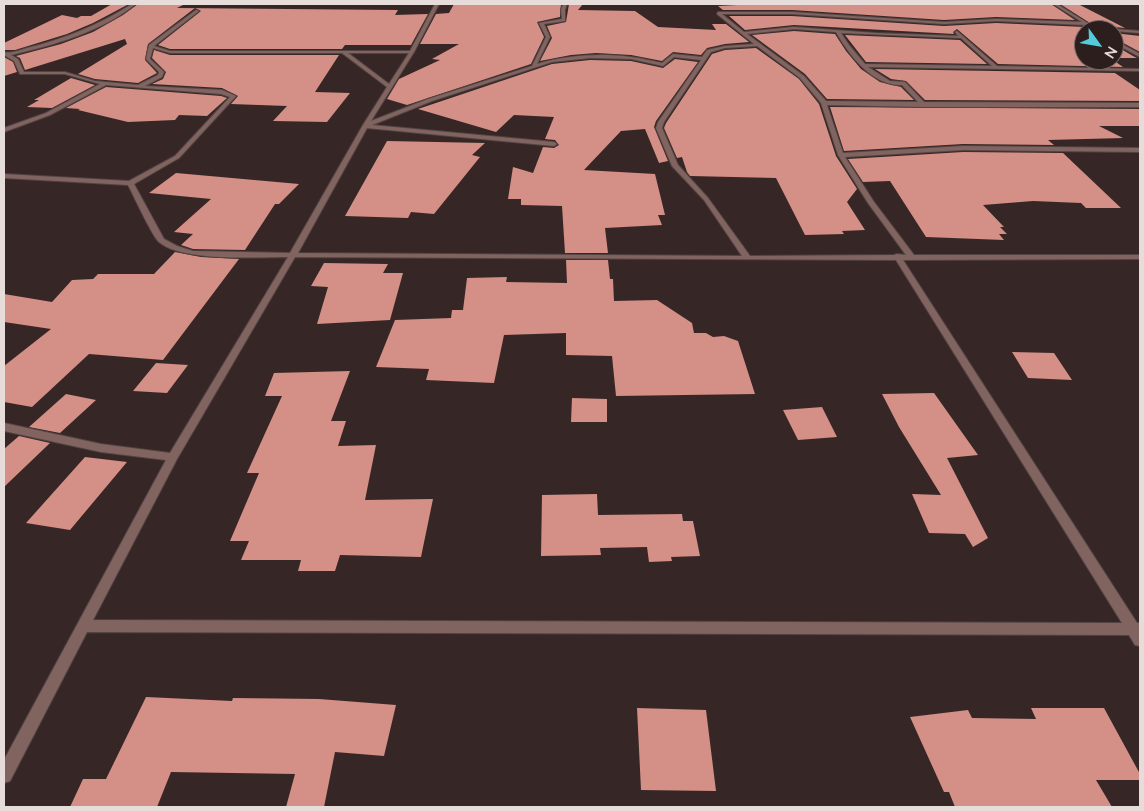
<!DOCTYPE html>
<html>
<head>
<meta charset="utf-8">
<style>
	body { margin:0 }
	#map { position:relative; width:1144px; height:811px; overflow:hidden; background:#362726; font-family:Lato,sans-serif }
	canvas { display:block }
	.frame { position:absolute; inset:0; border:5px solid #e6dcda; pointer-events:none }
	.north { position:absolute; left:1074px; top:20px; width:50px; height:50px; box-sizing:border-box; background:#2c1e1c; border:1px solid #766a68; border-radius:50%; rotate:122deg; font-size:14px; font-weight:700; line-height:20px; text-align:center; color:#e6dcda }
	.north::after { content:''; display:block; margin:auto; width:18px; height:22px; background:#53cbda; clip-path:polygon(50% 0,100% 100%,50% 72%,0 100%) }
</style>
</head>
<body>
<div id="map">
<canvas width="1144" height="811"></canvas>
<div class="frame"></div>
<div class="north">N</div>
</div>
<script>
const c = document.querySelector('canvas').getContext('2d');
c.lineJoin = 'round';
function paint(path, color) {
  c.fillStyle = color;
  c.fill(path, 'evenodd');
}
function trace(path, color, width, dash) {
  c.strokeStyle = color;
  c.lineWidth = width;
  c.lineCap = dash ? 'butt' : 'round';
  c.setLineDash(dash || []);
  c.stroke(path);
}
paint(new Path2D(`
	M112,4h17l-36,19 -26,11 -52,16h-11v-7l58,-28 15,3 4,-2h10z
	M138,4h47l-8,4 221,2 -3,5 33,-1 -17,31h-66l-3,4h-172l-12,-4 43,-34 -6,-3 -47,36 -3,16 12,13 -19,10 -43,-4 -17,-5 49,-30 -2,-5 -100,31 -5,-12 -4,-2 45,-12 32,-12 30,-17z
	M454,4h107l-1,13 -23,5 7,15 -13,27 -124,41 -20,-6 12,-20 41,-19 -8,-1 27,-15h-39l16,-30 13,-1z
	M569,4h14l-5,6 57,1 23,16 58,3 -4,-6h14l23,18 -24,2 -18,4 -6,7 -28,-3 -11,9 -31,-6 -35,-2 -25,2 -31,6 12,-23 -5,-12 19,-4z
	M736,4h315l24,16 -79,-3 -52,3 -152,-10h-69l-5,-4 19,-1z
	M1060,4h18l47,24 -11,-1 -4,3h-9z
	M729,16h63l152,10 52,-3 89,4 5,3h-6v30h29l10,7 -125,-3 -41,-35 -4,3 1,2 -160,-9 -49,5z
	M794,31l41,3 11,17 15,18 19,13 21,5 13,13 -87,-1 -22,-25 -53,-39z
	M1114,33l26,3v16l-26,-14z
	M845,35l115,5 27,24 -121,-2z
	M1114,45l19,11 4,2h-23z
	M756,48l43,31 20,25 17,52 21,33 -10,13 18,28 -23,1 2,3 -39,1 -29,-57 -86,-2 -3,-4 -5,-15 -5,1 -13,-30 2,-5 46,-69 13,-4z
	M154,50l16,5h169l-24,37 35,1 -23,29 -54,-1 14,-15 -56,-2 7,-8 -16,-8 -70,-4 11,-5 3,-7 -14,-14z
	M4,57l9,5 4,10 -13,4z
	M675,59l23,3 -42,59 -2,6 14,34 -9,2 -14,-34 -24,2 -37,39 71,4 10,41h-7l4,10 -57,3 3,25h-43l-3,-47 -41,-1v-6h-13l5,-32 20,6 10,-26 11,1 5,-3 -4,-5 -10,-1 9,-22 -40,-2 -18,17 -78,-23 134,-45 38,-4 41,1 32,7z
	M875,69l240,4 25,17v11l-215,-1 -19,-19 -15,-2z
	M71,78l24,7 -43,23 -25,-1 12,-7h-5z
	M106,87l115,9 6,2 -20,18 -28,-1 -4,5 -47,2 -50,-12 2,-1 -14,-1z
	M830,107l310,2v17h-41l24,12 -75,2 6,5 -91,-1 -119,7z
	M387,141l98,2 -13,12 8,2 -46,57 -23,-2 -3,6 -63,-2z
	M963,152l100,1 58,55h-35l-5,-5 -48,-2 -50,4 21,22h-4l7,7h-8l5,6 -78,-3 -36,-56 -27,1 -15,-23z
	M176,173l123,11 -20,20h-4l-30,46 -52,-1 -12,-4 12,-11 -19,-2 37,-33 -62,-6z
	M175,252l26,5 38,2 -76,101 -74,-6 -57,53 -28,-5v-36l47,-37 -47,-7v-28l48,8 20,-22 21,-1 5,-5h56z
	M566,260h42l2,19h3l1,22 43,-1 35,23 2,10h12l7,4 11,-1 14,5 17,53 -139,2 -4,-40 -46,-1v-22l-62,2 -10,48 -68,-3 3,-11 -53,-2 19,-47 56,-2 1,-8h11l4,-32 40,-1 -1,5 61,1z
	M324,263l64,1 -5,9h20l-13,47 -73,4 11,-37 -17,-1z
	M1012,352l42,1 18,27 -44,-2z
	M156,363l32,2 -21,28 -34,-2z
	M350,371l-19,50h15l-8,25 38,-1 -11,55 68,-1 -12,58 -81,-2 -5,16h-37l3,-11h-60l8,-19h-19l29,-68h-12l35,-77h-17l9,-23z
	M934,393l44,62 -31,3 41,80 -15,9 -8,-13 -36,-1 -17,-39 29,1 -42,-68 -17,-33z
	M66,394l30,6 -36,33 -31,-6z
	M572,398l35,1v23h-36z
	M822,407l15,30 -39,3 -15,-30z
	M19,436l31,7 -46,44v-38z
	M85,457l42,5 -57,68 -44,-7z
	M597,494l1,21 84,-1 1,7h10l7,35 -29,1 1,4 -23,1 -2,-15 -47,1 1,7 -60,1 1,-61z
	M146,697l86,4 1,-3 86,1 77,6 -12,51 -49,-4 -11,55h-38l9,-33 -124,-2 -14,35h-87l13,-28h23z
	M637,708l69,2 10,81 -75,-1z
	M1031,708h73l36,66v6h-44l16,27h-157l-6,-15h-5l-34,-75 58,-7 4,8 64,1z`), '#d48f86');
const street = new Path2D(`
	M132,4h4c-35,28 -82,41 -125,51l7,4 6,13h41l30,9 43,4 20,-10 1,-3 -13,-13 3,-14 47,-35 3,1 -45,35 16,5h240l25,-47h4l-25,48 -43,69 57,-22 104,-33 14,-29 -7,-14 23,-4 -1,-9 2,-6h4l-2,6v11l-21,3 6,13 -13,27c29,-9 64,-11 94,-7 10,1 21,4 31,6l11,-9 29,3 5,-7 18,-4 29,-2 -37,-30 1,-2h74l152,10 52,-3 86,3 -29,-18h4l42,26h-5l-8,-5 -90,-4 -52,3 -152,-10h-70l22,18 50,-5 82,6 82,3 -3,-4 2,-1 40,35 143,3v2l-272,-4 22,14 15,1 19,20 216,1v4h-217l-96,-2 16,48 120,-7 177,2v4l-177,-2 -118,7 29,45 40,53h226v4l-237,1 234,363h3v23l-5,-1 -6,-10 -1042,-3 -77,149 -6,2v-23l162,-300 -65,-8 -97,-21v-8l97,21 69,9 118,-196c-31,0 -106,5 -129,-15 -7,-6 -25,-46 -31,-57l-124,-7v-4l125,7 46,-25 55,-59 -9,-3 -115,-9 -56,30 -46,17v-4l42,-15 54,-29 -35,-10h-45l-6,-13 -10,-6v-3c7,2 16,-2 23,-4 37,-9 72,-23 105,-44zM794,29l42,3c13,23 36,54 66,53l16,17 -92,-1 -22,-25 -57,-42zM841,33l120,5 31,28 -127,-2 -16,-19zM757,46l43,32 21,25 17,52 30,48 38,52 -9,-1 -3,1 -144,1 -42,-58 -30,-33 -16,-37 2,-6 47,-70 14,-4zM153,48l17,5h172l45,34 -24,38 -73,128 -97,-2 -16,-5 -13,-7 -30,-55 45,-26 57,-62 -14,-6 -77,-4 17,-9 2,-5 -14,-13zM348,53h61l-20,31zM674,57l27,3 -43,62 -2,6 16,38 32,34 38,56 -444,-3 69,-125 187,18 3,-2 -3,-2 -182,-17 60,-24 120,-39 38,-4 41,1 32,7zM295,257l601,3 226,363 -1029,-3 84,-161z
	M1114,29l26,2v2l-26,-2 -2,-1z
	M1114,40l26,14v3l-26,-14z`);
trace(street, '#524443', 2);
paint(street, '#816460');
</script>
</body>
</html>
